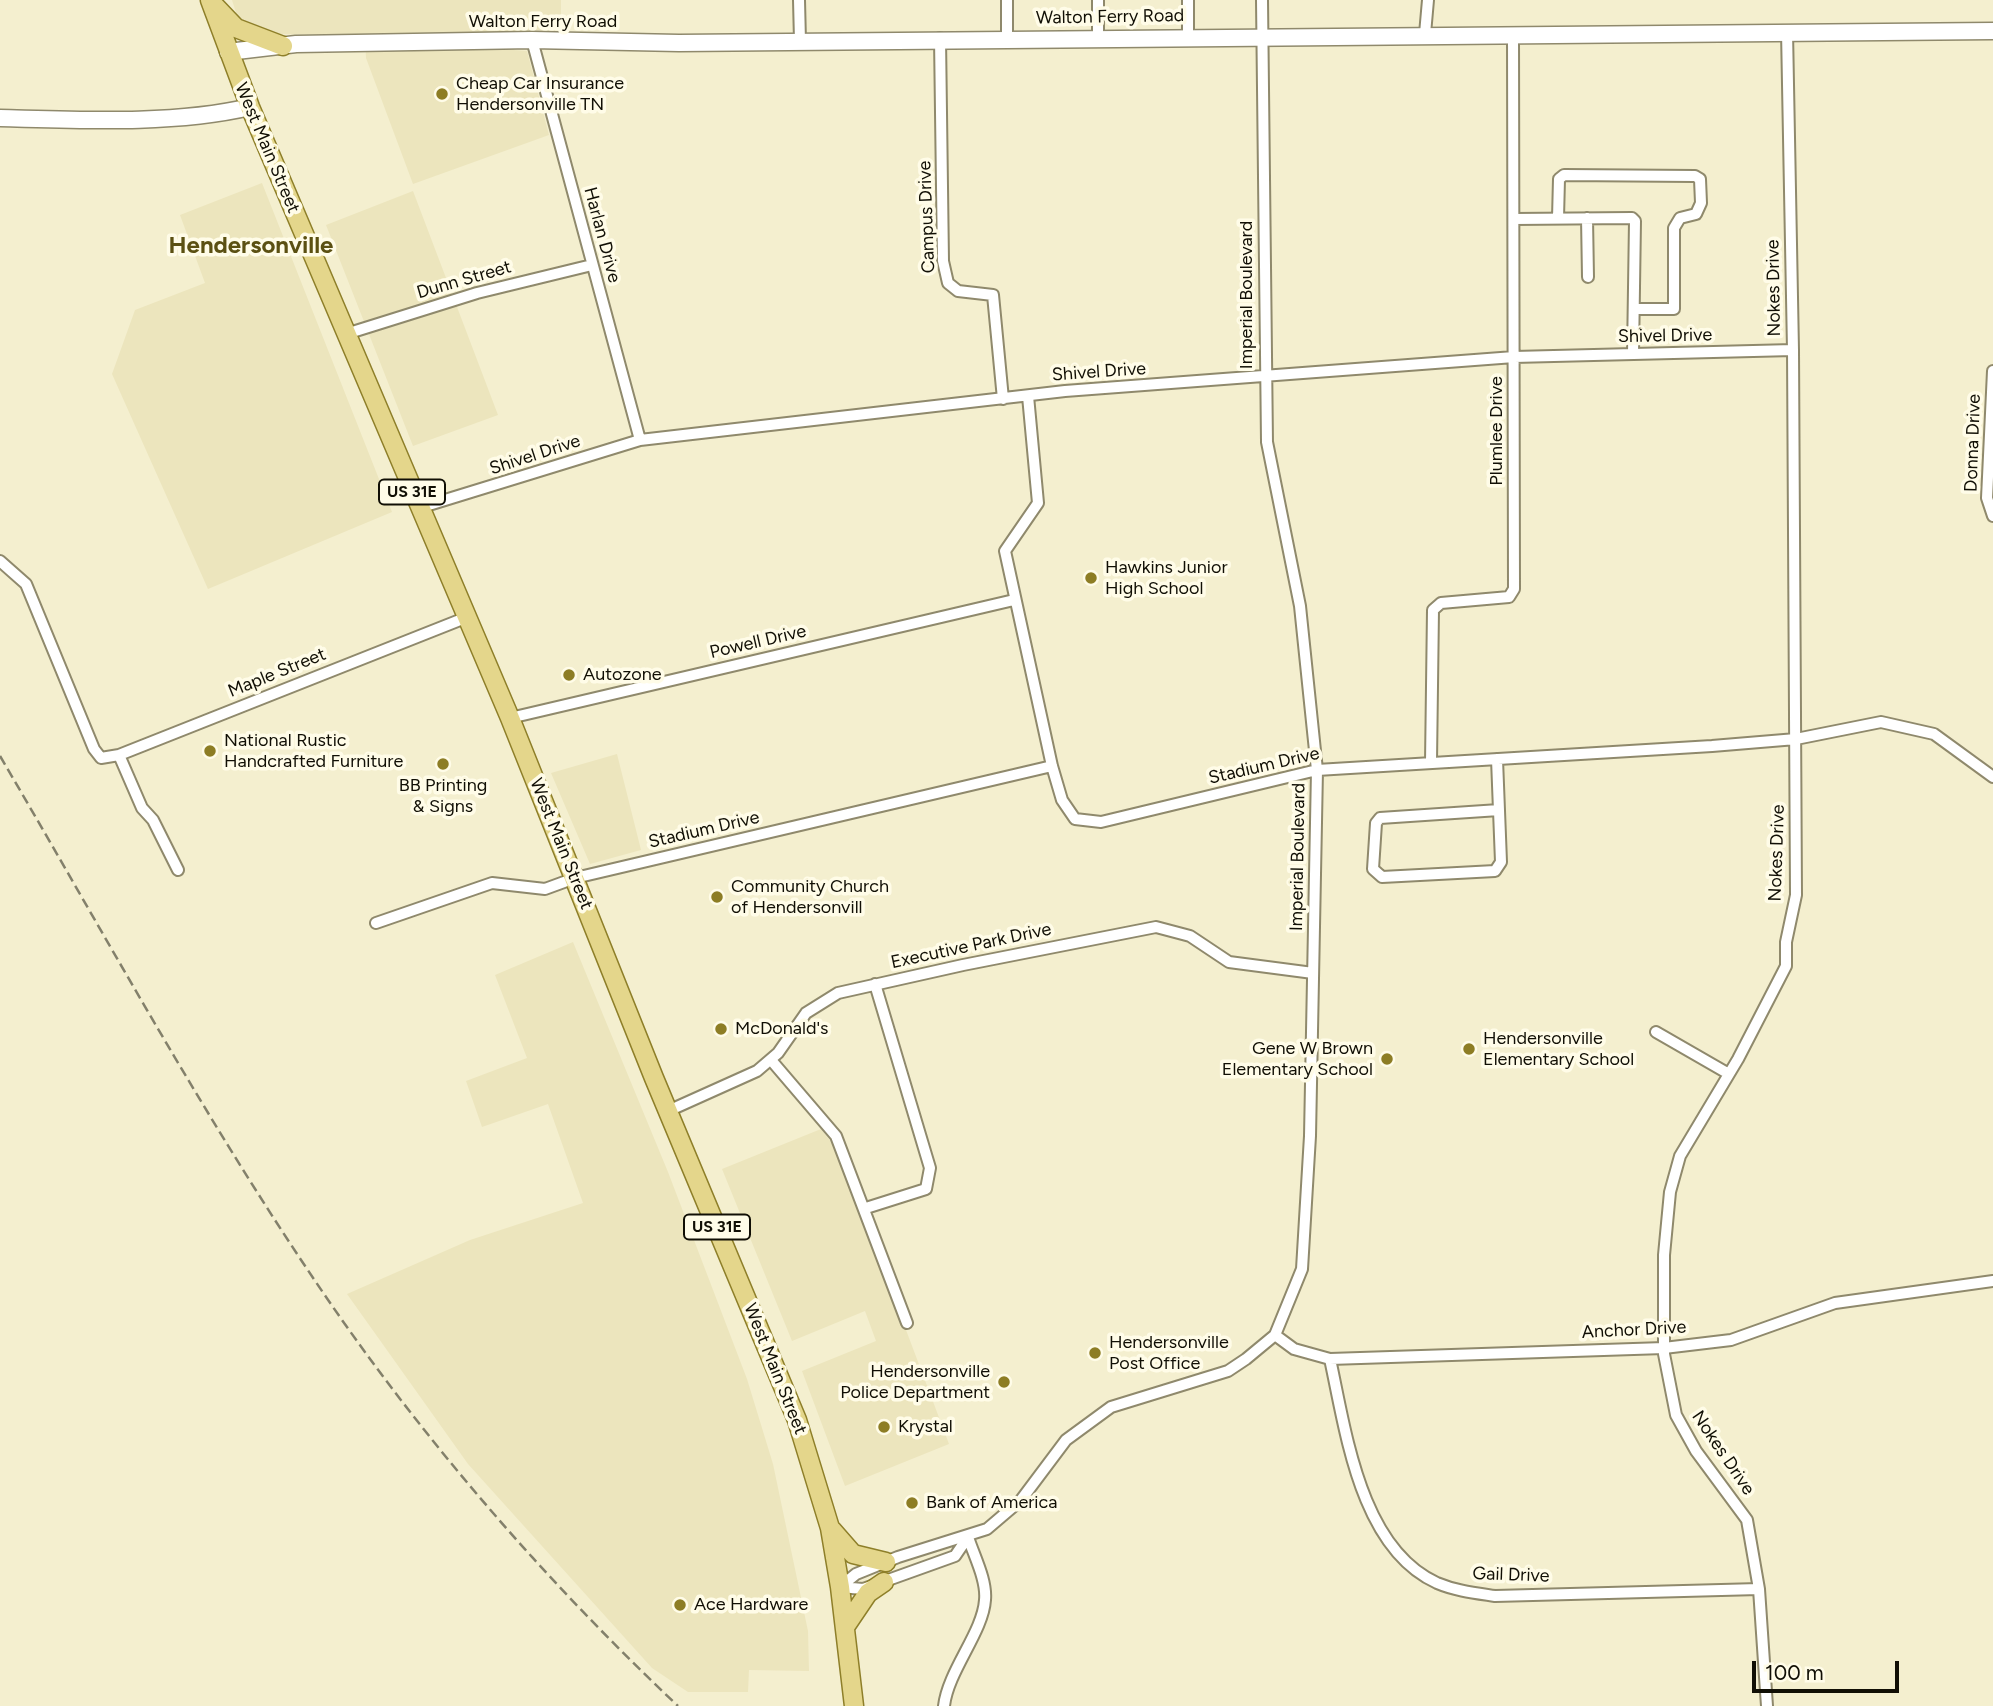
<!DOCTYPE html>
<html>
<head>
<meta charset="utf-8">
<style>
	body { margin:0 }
	#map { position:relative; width:1993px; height:1706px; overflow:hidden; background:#f4efcf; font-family:Figtree,sans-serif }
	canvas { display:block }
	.scale { position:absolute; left:1752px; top:1661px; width:147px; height:32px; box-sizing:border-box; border:4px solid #110f05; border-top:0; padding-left:9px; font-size:21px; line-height:24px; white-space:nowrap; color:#110f05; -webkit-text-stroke:5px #fffce8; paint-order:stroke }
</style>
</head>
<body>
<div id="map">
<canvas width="1993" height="1706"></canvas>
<div class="scale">100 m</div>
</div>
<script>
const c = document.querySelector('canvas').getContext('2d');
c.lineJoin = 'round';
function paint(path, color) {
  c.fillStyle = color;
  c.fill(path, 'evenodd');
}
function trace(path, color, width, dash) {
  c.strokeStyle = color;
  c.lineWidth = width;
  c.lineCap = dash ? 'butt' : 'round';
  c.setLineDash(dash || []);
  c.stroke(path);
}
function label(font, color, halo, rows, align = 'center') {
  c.font = font + ' Figtree,sans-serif';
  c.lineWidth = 7;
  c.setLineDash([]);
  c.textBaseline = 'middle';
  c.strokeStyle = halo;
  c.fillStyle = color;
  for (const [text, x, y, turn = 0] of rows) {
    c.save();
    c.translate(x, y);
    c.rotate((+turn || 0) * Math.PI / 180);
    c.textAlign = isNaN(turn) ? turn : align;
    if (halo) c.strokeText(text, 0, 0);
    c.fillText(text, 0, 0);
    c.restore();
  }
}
paint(new Path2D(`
	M232,0h329v30l-47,1v19l13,1 22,84 -136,49 -47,-126 -1,-23 -99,-1 -27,-12z
	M262,183l130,329 -184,77 -96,-215 23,-64 70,-27 -25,-68z
	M413,191l85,224 -85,31 -87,-221z
	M617,754l24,96 -51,14 -39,-91z
	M573,942l95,230 79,207 26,85 35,167 1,40 -60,-1 -1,22h-60l-36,-24 -184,-204 -121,-170 123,-54 113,-37 -35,-99 -66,23 -16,-46 61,-23 -32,-83z
	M821,1129l14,18 22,53 92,244 -104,42 -43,-115 74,-30 -11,-30 -73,30 -70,-172z`), '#ece5bd');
const street = new Path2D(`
	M799,0l1,41
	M1007,0v38
	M1188,0v36
	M1425,34l3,-34
	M1098,37v-37
	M940,38l3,223 5,22 10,8 35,4 10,104
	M532,40l108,400
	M1558,218l1,-39 5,-4 131,1 5,3 1,24 -5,11 -16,4 -6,10v81h-40
	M1587,218l1,59
	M1514,219l118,-1 3,3 -2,133
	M346,334l131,-41 115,-28
	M1993,371l-6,127 6,18
	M1028,396l10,107 -33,48 47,215 10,34 13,19 26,3 216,-52 395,-24 84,-7 85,-17 53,12 59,43
	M419,508l221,-68 425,-49 449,-34 279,-7
	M0,561l26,23 68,165 7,9 18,-3 346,-137
	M510,718l504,-118
	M119,755l23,53 11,12 25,50
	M1497,759l4,103 -6,9 -113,6 -9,-8 3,-46 4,-5 119,-8
	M1431,762l2,-152 8,-7 68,-6 5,-8 -1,-556
	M376,923l116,-40 53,6 30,-11 477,-112
	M1656,1032l73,42
	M771,1060l65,76 71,187
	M668,1111l89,-40 21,-18 28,-40 32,-20 125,-28 193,-38 34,9 39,26 84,11
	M866,1208l60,-19 4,-21 -55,-184
	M1275,1335l19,14 36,10 334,-11 67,-8 104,-37 158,-22
	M1330,1359c16,73 30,189 107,224 19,8 38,10 58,13l264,-7
	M840,1587l16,-13 42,-17 89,-28 34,-29 45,-60 45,-33 117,-36 18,-12 29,-24 27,-66 8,-133 7,-366 -17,-164 -33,-164 -5,-442
	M840,1587l23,2 92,-33 13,-19
	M944,1706c4,-35 39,-74 41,-106 2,-20 -11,-44 -17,-63
	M1767,1706l-8,-117 -12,-69 -51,-69 -20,-36 -12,-61v-99l6,-63 10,-36 58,-97 48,-93v-24l10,-47 -3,-545 -6,-319`);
const secondary = new Path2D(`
	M228,52l68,-8 236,-4 147,3 1314,-12
	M0,118c79,2 173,7 250,-11`);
const primary = new Path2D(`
	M210,0l40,107 260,611 144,360 143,342 33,108 10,59 14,119
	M215,6l21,22 47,18
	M832,1530l21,24 33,8
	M845,1627l23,-34 16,-11`);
trace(street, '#8f896c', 14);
trace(secondary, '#8f896c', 19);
trace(primary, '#8e7f29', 21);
trace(street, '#fff', 10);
trace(secondary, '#fff', 16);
trace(primary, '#e4d68b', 18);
trace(new Path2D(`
	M0,756c111,189 216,384 342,564 98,139 212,269 336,386`), '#83806b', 2.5, [10, 5]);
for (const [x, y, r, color] of [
	[442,94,7,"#8d7d24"],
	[1091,578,7,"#8d7d24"],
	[569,675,7,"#8d7d24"],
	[210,751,7,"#8d7d24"],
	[443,764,7,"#8d7d24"],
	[717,897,7,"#8d7d24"],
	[721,1029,7,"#8d7d24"],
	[1469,1049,7,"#8d7d24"],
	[1387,1059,7,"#8d7d24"],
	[1095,1353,7,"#8d7d24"],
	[1004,1382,7,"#8d7d24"],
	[884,1427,7,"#8d7d24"],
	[912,1503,7,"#8d7d24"],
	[680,1605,7,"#8d7d24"]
]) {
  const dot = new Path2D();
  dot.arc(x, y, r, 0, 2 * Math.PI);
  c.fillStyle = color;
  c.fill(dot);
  trace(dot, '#fffce8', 2.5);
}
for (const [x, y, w] of [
	[412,492,66],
	[717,1227,66]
]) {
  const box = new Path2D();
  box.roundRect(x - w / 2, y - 12.5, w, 25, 5);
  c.fillStyle = '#fffce8';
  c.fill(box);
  trace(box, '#110f05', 2);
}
label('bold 16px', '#110f05', null, [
	["US 31E",412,492],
	["US 31E",717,1227]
]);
label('18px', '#110f05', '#fffce8', [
	["Walton Ferry Road",1110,17,-1],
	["Walton Ferry Road",543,22],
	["West Main Street",267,148,67],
	["Campus Drive",927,217,-92],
	["Harlan Drive",602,235,75],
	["Dunn Street",464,280,-16],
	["Nokes Drive",1774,288,-91],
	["Imperial Boulevard",1247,295,-90],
	["Shivel Drive",1665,336,-1],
	["Shivel Drive",1099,372,-4],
	["Plumlee Drive",1497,431,-90],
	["Donna Drive",1973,443,-88],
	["Shivel Drive",535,455,-18],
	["Powell Drive",758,642,-13],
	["Maple Street",277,673,-22],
	["Stadium Drive",1264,766,-13],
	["Stadium Drive",704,830,-13],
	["West Main Street",561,844,68],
	["Nokes Drive",1777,853,-88],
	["Imperial Boulevard",1298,857,-89],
	["Executive Park Drive",971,946,-12],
	["Anchor Drive",1634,1330,-3],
	["West Main Street",775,1369,68],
	["Nokes Drive",1723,1453,56],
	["Gail Drive",1511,1575,2]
]);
label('18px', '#110f05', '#fffce8', [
	["Cheap Car Insurance",456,84],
	["Hendersonville TN",456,105],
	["Hawkins Junior",1105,568],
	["High School",1105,589],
	["Autozone",583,675],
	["National Rustic",224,741],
	["Handcrafted Furniture",224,762],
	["BB Printing",443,786,"center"],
	["& Signs",443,807,"center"],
	["Community Church",731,887],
	["of Hendersonvill",731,908],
	["McDonald's",735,1029],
	["Hendersonville",1483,1039],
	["Elementary School",1483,1060],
	["Gene W Brown",1373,1049,"right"],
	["Elementary School",1373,1070,"right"],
	["Hendersonville",1109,1343],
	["Post Office",1109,1364],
	["Hendersonville",990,1372,"right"],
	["Police Department",990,1393,"right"],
	["Krystal",898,1427],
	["Bank of America",926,1503],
	["Ace Hardware",694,1605]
], 'left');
label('bold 24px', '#5b5012', '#fffce8', [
	["Hendersonville",251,246]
]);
</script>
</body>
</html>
